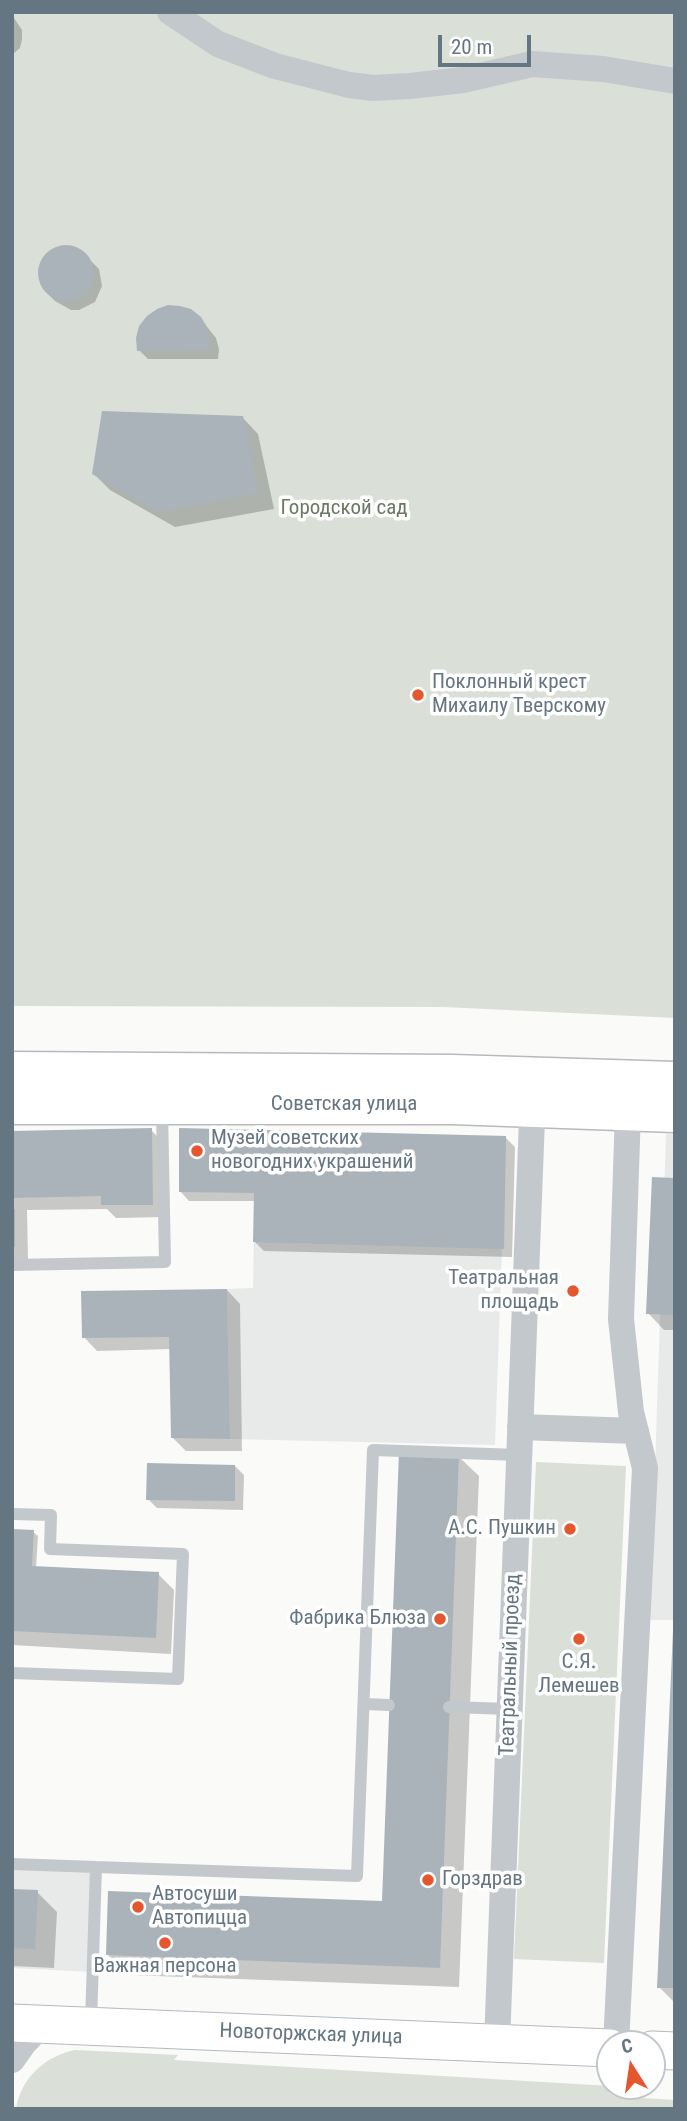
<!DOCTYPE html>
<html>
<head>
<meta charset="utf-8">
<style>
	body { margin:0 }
	#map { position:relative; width:687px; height:2121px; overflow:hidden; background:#fafaf8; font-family:"Roboto Condensed",sans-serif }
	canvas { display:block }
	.frame { position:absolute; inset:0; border:14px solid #657683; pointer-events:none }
	.north { position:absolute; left:596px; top:2030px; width:70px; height:70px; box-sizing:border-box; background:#fff; border:2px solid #c1c8cd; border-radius:50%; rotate:348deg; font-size:19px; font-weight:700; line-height:28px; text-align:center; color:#657683 }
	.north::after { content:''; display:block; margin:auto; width:24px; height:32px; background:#e4572e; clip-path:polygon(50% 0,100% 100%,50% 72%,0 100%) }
	.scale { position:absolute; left:438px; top:35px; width:93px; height:32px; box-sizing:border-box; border:4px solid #657683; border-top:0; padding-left:9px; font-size:21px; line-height:24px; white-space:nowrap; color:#657683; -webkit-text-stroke:5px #fff; paint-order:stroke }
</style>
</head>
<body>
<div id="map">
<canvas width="687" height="2121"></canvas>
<div class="frame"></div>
<div class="north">С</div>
<div class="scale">20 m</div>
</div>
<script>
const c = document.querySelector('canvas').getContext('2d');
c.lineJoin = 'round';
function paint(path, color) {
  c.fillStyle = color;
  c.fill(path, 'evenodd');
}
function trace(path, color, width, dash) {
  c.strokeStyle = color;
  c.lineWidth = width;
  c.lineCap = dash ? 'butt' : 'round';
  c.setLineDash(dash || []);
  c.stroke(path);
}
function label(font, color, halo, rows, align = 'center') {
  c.font = font + ' "Roboto Condensed",sans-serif';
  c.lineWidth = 7;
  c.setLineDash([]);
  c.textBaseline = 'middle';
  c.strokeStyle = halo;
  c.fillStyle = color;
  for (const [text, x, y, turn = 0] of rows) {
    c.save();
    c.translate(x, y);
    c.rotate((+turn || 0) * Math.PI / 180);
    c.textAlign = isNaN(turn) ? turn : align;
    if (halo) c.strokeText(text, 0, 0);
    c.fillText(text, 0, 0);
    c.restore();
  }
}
paint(new Path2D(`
	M256,1130l250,6 -11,309 -265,-6 -3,-150 26,-1z
	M666,1134h9v486h-25z
	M12,1864l84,3 -4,105 -80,-4z`), '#e8e9e9');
paint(new Path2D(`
	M12,12h663v1006l-231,-11 -432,-1z
	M536,1462l90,4 -22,497 -90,-4z
	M75,2050l103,5 -4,5 469,28v10l32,2v9h-659c5,-31 29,-53 59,-59z`), '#dadfd7');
paint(new Path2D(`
	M12,15l10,15v9l-2,9 -8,7z
	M66,246l17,6 9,10 7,7 3,17 -7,16 -16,8h-8l-16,-9 -10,-10 -6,-16 4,-17 14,-10z
	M200,318l16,20 3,11 -1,10h-70l-9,-9z
	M242,417l16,17 16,75 -99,18 -65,-37 -16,-16z
	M151,1130l13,13 1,74 -49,1 -9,-9 -80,1 1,49h-16v-126z
	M506,1138l9,9 -3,110 -248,-6 -9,-9v-41h-66l-9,-10z
	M675,1180v150h-11l-16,-17z
	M227,1290l13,14 2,147h-56l-13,-13 -2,-89 -74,2 -13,-14z
	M458,1456l21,20 -20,511 -331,-12 -20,-20 275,-52z
	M235,1466l9,9 -1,35 -86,-2 -9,-9z
	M12,1531l21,1 5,4 -2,32 122,6 16,16 -3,64 -159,-9z
	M675,1616v387l-16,-16z
	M12,1891l25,1 20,20 -3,56 -42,-2z`), '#0003');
paint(new Path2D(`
	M38 273a28 28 0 1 1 56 0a28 28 0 1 1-56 0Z
	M168,305l12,1 11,3 10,8 6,10 3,11 -1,12 -72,1 -1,-13 3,-12 8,-10 10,-7z
	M102,411l141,5 16,77 -101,19 -66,-38z
	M152,1128l1,77h-52v-9l-89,2v-67z
	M179,1128l327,8 -2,113 -251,-7 1,-49 -75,-1z
	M652,1177l23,1v137l-29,-1z
	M12,1209h3v38h-3z
	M227,1289l3,150 -59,-1 -2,-101 -87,1 -1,-47z
	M399,1452l60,2 -19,514 -334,-13 2,-64 274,10z
	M147,1463l88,2v36l-89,-1z
	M12,1529l22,1 -2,36 127,6 -3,66 -144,-7z
	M673,1630h2v358h-18z
	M12,1889l26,1 -3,59 -23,-1z`), '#aab3b9');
const secondary = new Path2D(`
	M12,2023l598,25
	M652,2050l23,1`);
const primary = new Path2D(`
	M12,1071l440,3 223,7
	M12,1105h440l223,8`);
trace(secondary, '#b3babf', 39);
trace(primary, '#b5babe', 41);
trace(new Path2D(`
	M12,1265l153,-3 -3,-153
	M12,1514l39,1 -1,34 133,5 -5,125 -166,-6
	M364,1704l25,1
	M449,1707l61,2
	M12,1864l84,3 -5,155
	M96,1867l261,9 16,-426 146,5`), '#c3c8cc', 12);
trace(new Path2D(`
	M170,12l48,32 57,22 74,19 24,3 37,-2 53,-6 69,-16 71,5 72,12
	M520,1427l116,4
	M497,2043l36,-951
	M616,2044l29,-576 -14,-56 -10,-93 7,-208
	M12,2060l12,-17 17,-18`), '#c3c8cc', 26);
trace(secondary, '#fff', 37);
trace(primary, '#fff', 38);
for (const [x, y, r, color] of [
	[418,695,7,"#e4572e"],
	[197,1151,7,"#e4572e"],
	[573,1291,7,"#e4572e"],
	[570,1529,7,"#e4572e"],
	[440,1619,7,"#e4572e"],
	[579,1639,7,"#e4572e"],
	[428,1880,7,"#e4572e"],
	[138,1907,7,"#e4572e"],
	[165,1943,7,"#e4572e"]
]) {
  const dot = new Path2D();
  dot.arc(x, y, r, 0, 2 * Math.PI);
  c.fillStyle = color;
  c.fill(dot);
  trace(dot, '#fff', 2.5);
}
label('21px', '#687a64', '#fff', [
	["Городской сад",344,509]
]);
label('21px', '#657683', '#fff', [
	["Поклонный крест",432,683],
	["Михаилу Тверскому",432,707],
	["Музей советских",211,1139],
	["новогодних украшений",211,1163],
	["Театральная",559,1279,"right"],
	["площадь",559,1303,"right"],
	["А.С. Пушкин",556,1529,"right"],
	["Фабрика Блюза",426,1619,"right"],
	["С.Я.",579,1663,"center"],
	["Лемешев",579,1687,"center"],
	["Горздрав",442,1880],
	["Автосуши",152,1895],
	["Автопицца",152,1919],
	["Важная персона",165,1967,"center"]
], 'left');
label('21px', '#657683', '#fff', [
	["Советская улица",344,1105],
	["Театральный проезд",511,1665,-88],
	["Новоторжская улица",311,2035,2]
]);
</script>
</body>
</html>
